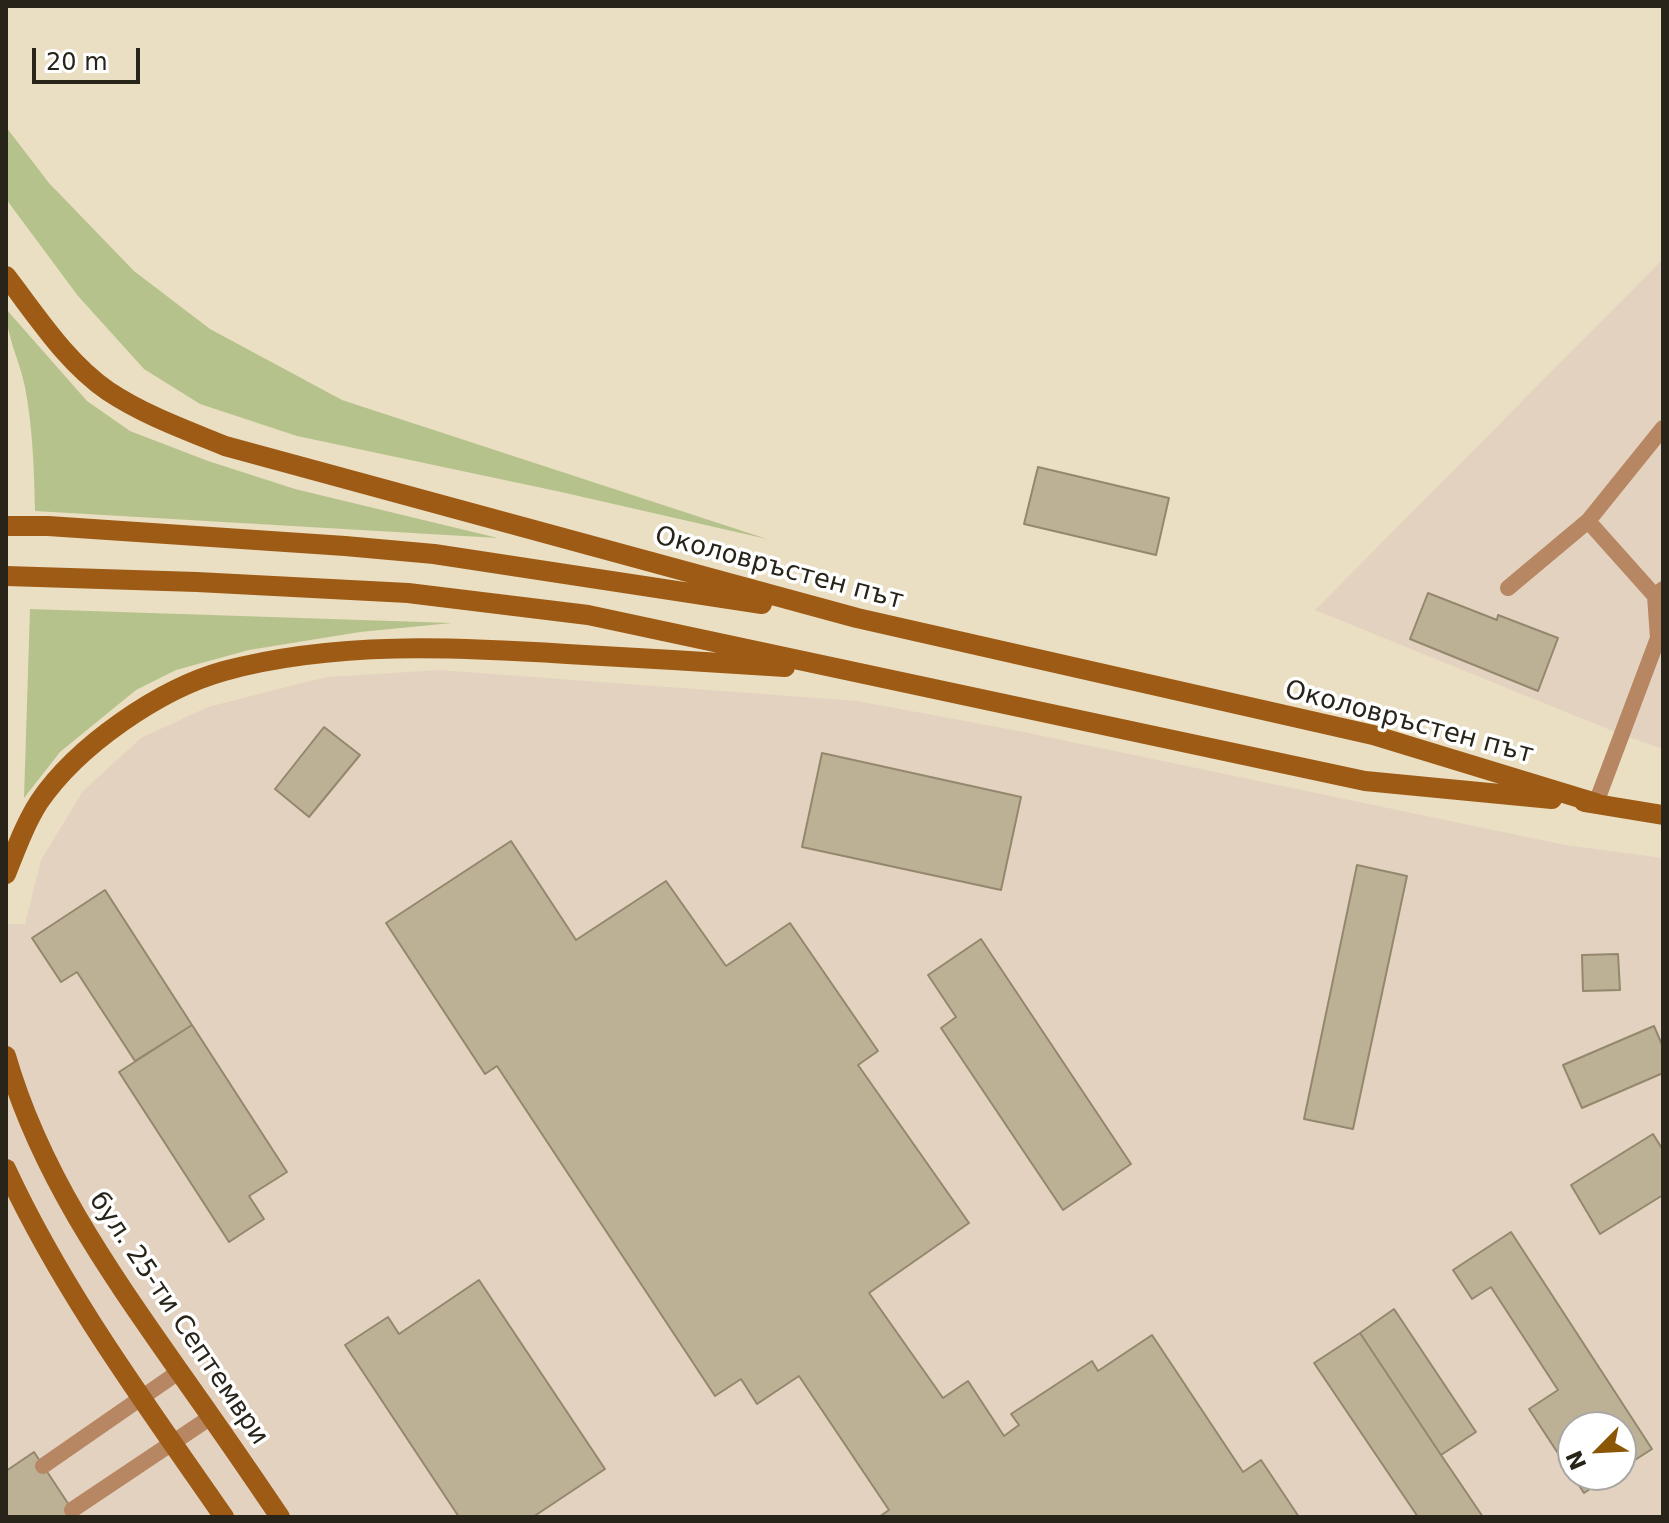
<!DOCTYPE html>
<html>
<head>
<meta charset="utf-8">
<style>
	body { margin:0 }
	#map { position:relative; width:1669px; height:1523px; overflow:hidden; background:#eadfc2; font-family:"DejaVu Sans",sans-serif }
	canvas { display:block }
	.frame { position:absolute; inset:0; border:8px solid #282419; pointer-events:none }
	.north { position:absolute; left:1557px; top:1411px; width:80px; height:80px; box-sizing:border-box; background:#fff; border:2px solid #a9a7a3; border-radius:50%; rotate:246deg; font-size:22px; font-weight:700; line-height:32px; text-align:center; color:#282419 }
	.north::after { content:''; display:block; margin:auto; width:28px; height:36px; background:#8b5605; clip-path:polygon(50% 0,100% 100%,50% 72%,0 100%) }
	.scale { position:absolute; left:32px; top:48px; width:108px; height:36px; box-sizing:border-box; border:4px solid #282419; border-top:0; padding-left:10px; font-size:24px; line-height:28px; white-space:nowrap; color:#282419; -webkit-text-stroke:6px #fff; paint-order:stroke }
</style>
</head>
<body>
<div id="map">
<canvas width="1669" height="1523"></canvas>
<div class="frame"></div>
<div class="north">N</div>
<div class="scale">20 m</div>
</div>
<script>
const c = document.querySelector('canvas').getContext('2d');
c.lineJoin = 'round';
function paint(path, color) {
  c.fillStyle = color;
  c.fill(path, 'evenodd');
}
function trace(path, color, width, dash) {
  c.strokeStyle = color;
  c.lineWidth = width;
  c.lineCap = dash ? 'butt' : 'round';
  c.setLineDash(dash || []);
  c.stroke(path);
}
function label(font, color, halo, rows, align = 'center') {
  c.font = font + ' "DejaVu Sans",sans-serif';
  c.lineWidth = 7;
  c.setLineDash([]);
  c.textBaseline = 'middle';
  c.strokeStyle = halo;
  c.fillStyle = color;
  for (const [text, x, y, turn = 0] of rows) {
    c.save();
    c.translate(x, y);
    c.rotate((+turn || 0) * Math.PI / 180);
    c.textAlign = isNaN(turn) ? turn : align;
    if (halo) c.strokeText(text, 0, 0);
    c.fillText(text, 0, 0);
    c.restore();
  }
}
paint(new Path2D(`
	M1663,259v490l-43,-15 -305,-124z
	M439,670l418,31 162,30 546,114 98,13v659h-1657v-593h19l16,-64 42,-69 58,-53 67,-31 94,-24 26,-6zM1573,1427h48v48h-48z`), '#e4d2c1');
paint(new Path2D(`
	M6,127l43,56 85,88 76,58 132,71 425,139 -206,-47 -264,-56 -97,-32 -56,-35 -66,-73 -72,-97z
	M6,309l81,92 43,30 78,30 87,28 203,49 -463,-27c-1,-41 -2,-82 -10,-124 -5,-26 -19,-51 -19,-78z
	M30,609l422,14 -92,9 -111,18 -73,20 -40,20 -76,62 -36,46z`), '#b6c28c');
const building = new Path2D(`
	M1038,467l131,31 -13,57 -132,-31z
	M1428,593l69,27 1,-5 60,23 -20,53 -128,-52z
	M324,727l36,28 -51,62 -34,-28z
	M822,753l199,44 -20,93 -199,-43z
	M511,841l65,99 90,-59 60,85 64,-43 88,128 -20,14 111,158 -100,70 74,105 25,-17 36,55 15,-11 -8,-11 81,-53 6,10 54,-36 91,137 18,-12 38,57h-420l10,-7 -90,-134 -42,28 -16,-25 -26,17 -218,-330 -12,8 -99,-151z
	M1357,865l50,11 -54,253 -49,-10z
	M105,890l87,135 -57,36 -58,-89 -16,10 -29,-44z
	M981,939l150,225 -68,46 -122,-182 15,-11 -28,-42z
	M1618,954l2,36 -37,1 -1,-36z
	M192,1025l95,147 -38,24 15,23 -35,23 -110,-170z
	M1654,1026l9,21v26l-81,35 -19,-43z
	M1653,1134l10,16v45l-63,39 -29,-49z
	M1511,1232l141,217 -31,20v-42h-48v48h38l-27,18 -55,-84 29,-19 -67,-103 -19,12 -19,-29z
	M479,1280l126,189 -72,48h-74l-114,-172 43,-28 11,17z
	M1394,1309l82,123 -35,23 -81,-122z
	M1360,1333l81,122 42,62h-65l-104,-154z
	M34,1452l43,65h-71v-46z`);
paint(building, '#bcb195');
trace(building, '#93886d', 2);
trace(new Path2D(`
	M1588,521l67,75
	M1508,588l80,-67 75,-93
	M1596,803l62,-165 -3,-42 8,-7
	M43,1466l137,-95
	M72,1510l139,-93`), '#b68762', 16);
trace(new Path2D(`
	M6,276c31,40 60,86 102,115 36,24 78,39 117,55l632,172 516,117 223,68
	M6,526h42l297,20 89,8 328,50
	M6,576l191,6 211,11 180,22 777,166 187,18
	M1584,802l79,13
	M6,874c10,-25 19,-50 33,-72 38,-56 120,-113 185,-131 111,-30 230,-24 343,-17 73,4 145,8 218,13
	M6,1056c34,118 103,215 173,315 34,48 68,97 101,146
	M6,1169c58,125 140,235 218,348`), '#9e5b16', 20);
label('26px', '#282419', '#fff', [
	["Околовръстен път",779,569,15],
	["Околовръстен път",1409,723,15],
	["бул. 25-ти Септември",178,1319,56]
]);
</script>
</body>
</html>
